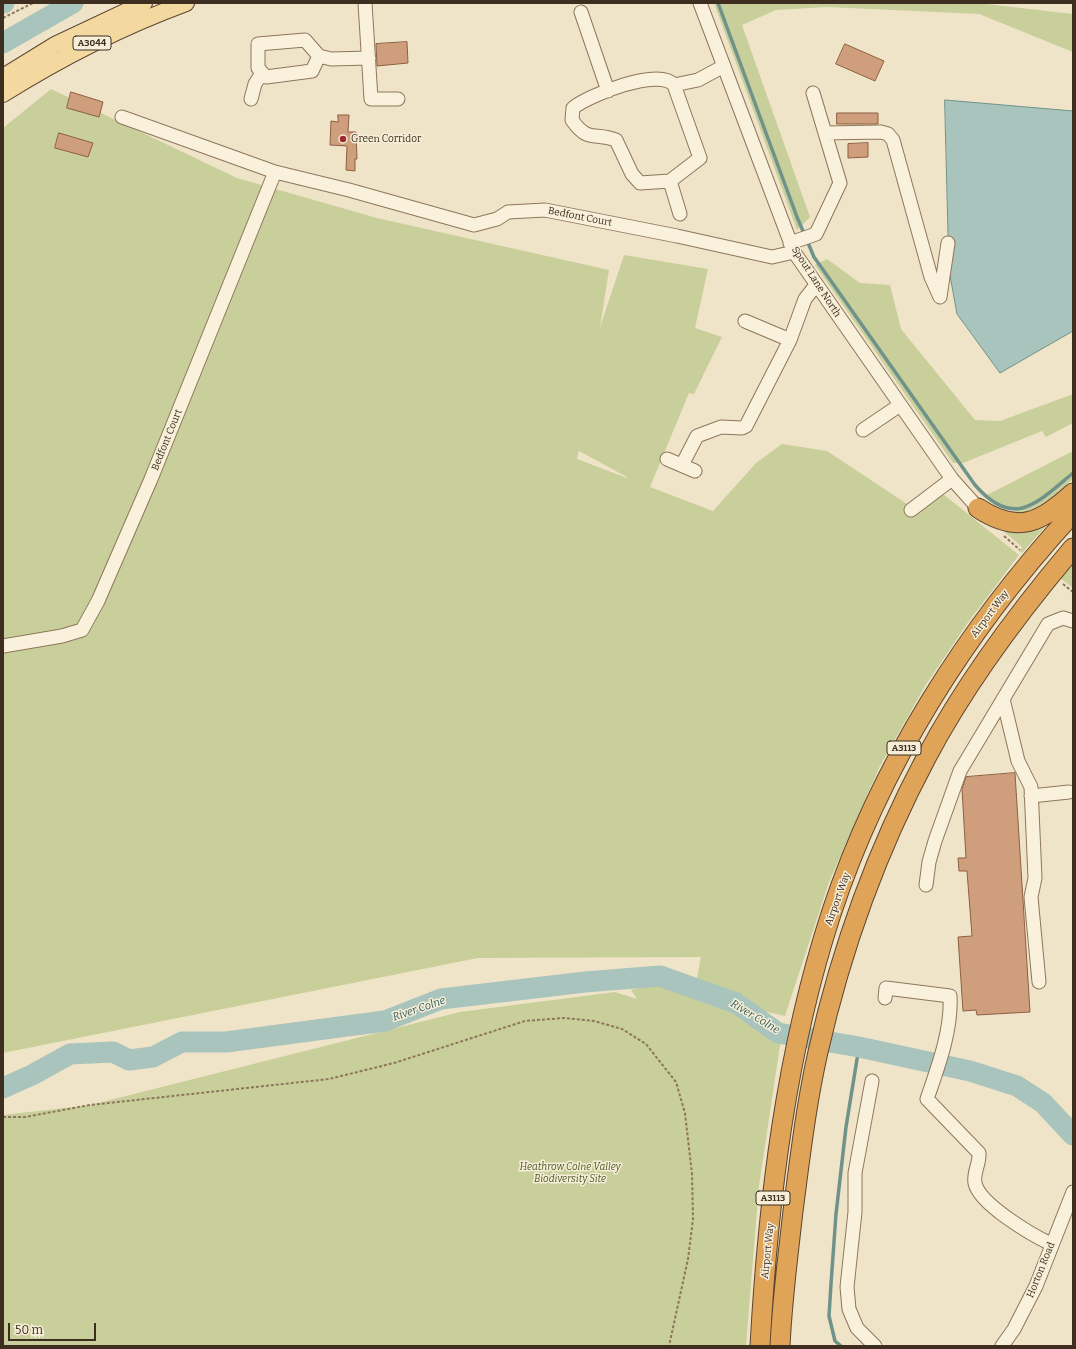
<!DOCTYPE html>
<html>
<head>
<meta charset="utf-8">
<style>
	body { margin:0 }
	#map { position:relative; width:1076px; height:1349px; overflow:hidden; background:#f0e4c8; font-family:Bitter,serif }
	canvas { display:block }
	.frame { position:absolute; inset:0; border:4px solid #3d2e20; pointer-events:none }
	.scale { position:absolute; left:8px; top:1323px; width:88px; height:18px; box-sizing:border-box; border:2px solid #3d2e20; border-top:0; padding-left:5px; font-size:12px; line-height:14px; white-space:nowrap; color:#3d2e20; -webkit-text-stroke:3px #f7eed8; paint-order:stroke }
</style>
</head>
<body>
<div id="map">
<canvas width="1076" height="1349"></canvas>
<div class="frame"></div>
<div class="scale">50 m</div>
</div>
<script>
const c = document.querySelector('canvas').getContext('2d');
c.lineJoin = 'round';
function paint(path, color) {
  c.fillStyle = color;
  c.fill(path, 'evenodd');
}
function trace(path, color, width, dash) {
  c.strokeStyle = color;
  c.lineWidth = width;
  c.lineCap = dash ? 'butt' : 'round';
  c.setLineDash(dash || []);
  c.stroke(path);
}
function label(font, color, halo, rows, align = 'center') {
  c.font = font + ' Bitter,serif';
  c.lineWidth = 3;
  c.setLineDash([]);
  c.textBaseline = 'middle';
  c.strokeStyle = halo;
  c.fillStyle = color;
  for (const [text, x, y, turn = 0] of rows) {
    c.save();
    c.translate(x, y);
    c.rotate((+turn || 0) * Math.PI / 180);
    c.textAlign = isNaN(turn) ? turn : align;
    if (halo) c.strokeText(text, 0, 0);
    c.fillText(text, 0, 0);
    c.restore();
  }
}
paint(new Path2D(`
	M714,3h264l95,11v38l-94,-38 -152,-7 -51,3 -34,15 68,192 -13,13z
	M51,89l186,89 140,40 232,52 -9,57 24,-72 84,14 -13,59 27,9 -28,57 -5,-1 -39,94 63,24 43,-48 26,-19 45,7 80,53 4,6 32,-16 76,61 -50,66 -44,65 -46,82 -50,114 -44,134 -31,-7 -57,-31 4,-21 -223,1 -475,95v-925zM579,451l48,26v1l-50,-19z
	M827,259l33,24 30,2 11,44 74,91 25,1 73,-27v29l-27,14 -4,-6 -79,32h-10l-138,-198z
	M1073,451v28l-17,16 -34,20 -37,-19z
	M1061,509l-39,44 -2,-1 2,-5 -33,-28z
	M1073,557v31l-13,-10z
	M656,983l65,24 60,32 -22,147 -13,160h-743v-231l87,-10 370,-93 155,-20 22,7 -6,-9z`), '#c9cf9b');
const water = new Path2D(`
	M945,100l128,11v220l-73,42 -43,-59 -8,-44z`);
paint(water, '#a9c4bc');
trace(water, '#6f938a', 1);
trace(new Path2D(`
	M718,3l79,214 17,40 161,228c39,45 62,18 98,-12
	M841,1346l-6,-5 -6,-25 2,-32 5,-70 10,-87 13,-80`), '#6f938a', 3.5);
trace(new Path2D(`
	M3,3h1
	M3,43l70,-40
	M3,1088l29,-13 38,-21 43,-2 16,8 24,-3 29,-15h44l159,-21 56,-22 144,-17 75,-6 76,27 42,30 81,14 111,24 47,15 26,17 30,32`), '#a9c4bc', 21);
const building = new Path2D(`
	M407,42l1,21 -31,3 -1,-22z
	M845,44l39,17 -9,20 -39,-17z
	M71,92l32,10 -4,15 -32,-9z
	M837,113h41v11h-41z
	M338,115h11l-1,17h8l1,27h-2v12l-9,-1 1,-24 -17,-1 1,-24 7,1z
	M59,133l34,10 -5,14 -33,-9z
	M868,143v14l-20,1v-14z
	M1015,773l15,239 -53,3 -1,-5 -13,1 -5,-74 14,-1 -5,-65h-8l-1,-13h8l-4,-69 4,-12z`);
paint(building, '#cf9f7d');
trace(building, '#8d5f41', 1);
const minor = new Path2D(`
	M365,3l6,96h27
	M700,3l94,249 158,227 26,29
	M581,12l27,79
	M319,56l-7,15 -46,6 -8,-9v-24l47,-4 14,16 12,3 38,-1
	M674,85l26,73 -30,23 10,33
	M251,99l4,-15 7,-11
	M122,117l153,55
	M825,133l56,-1 7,2 5,6 38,137 9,20 8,-54
	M670,181l-30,2 -8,-9 -16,-34c-22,-8 -28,3 -44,-20l1,-12c16,-13 86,-41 101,-23l24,-5 26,-14
	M790,243l26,-9 24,-51 -27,-90
	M745,321l45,19 15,-41 11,-14
	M863,430l37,-25
	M667,459l28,12
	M682,465l15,-29 24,-9 21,1 4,-2 44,-86
	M911,510l41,-31
	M3,646l59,-10 20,-6 16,-29 53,-122 124,-307 74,18 125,35 23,-6 11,-7 37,-2 132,26 95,21 22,-5
	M1003,699l15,62 13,26 4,91 -4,19 8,85
	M1031,796l38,-4
	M926,885l3,-23 6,-21 25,-70 88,-147 15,-6 10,3
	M885,998l1,-10 64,8c2,34 -12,71 -23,103l52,54c1,10 -6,20 -4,30 4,21 57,52 76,61
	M872,1081l-17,92v39l-8,75 2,22 8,19 18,18
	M1002,1346l12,-17 22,-43 37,-94`);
const major = new Path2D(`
	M3,77l52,-32 89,-42
	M3,94c59,-37 118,-67 183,-91`);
const highway = new Path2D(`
	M978,508c41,27 63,14 95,-15
	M760,1346c8,-145 26,-294 71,-432 49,-149 136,-286 242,-401
	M780,1346c2,-45 8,-90 13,-135 7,-53 13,-106 25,-159 23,-102 59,-202 108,-294 40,-76 92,-145 147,-210`);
trace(minor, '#8d765c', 15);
trace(major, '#5b4430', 18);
trace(highway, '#5b4430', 21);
trace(new Path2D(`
	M3,18l30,-15
	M1004,536l16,14
	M1063,584l10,8
	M3,1117h22l65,-12 239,-26 65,-16 131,-42 39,-3 30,3 28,8 24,15 30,38 9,31 7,61 1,45 -5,40 -19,87`), '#8d765c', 2, [3, 2]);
trace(minor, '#faf1dc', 13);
trace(major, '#f3d9a0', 16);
trace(highway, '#e0a458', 19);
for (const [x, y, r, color] of [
	[343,139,4,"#9e2a2b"]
]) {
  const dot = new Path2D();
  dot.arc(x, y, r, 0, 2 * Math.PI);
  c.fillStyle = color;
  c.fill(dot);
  trace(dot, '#f7eed8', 1.5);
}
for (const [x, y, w] of [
	[92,43,38],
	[904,748,34],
	[773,1198,34]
]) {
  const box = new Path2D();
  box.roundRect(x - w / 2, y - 7, w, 14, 3);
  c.fillStyle = '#f7eed8';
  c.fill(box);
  trace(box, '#3d2e20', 1);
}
label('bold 9px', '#3d2e20', null, [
	["A3044",92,43],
	["A3113",904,748],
	["A3113",773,1198]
]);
label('10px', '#3d2e20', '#f7eed8', [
	["Green Corridor",351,139]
], 'left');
label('10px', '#3d2e20', '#f7eed8', [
	["Bedfont Court",580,217,11],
	["Spout Lane North",816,282,57],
	["Bedfont Court",167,440,-68],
	["Airport Way",990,614,-53],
	["Airport Way",838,899,-70],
	["Airport Way",768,1251,-84],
	["Horton Road",1041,1270,-68]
]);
label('italic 10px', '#4d5a26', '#f7eed8', [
	["Heathrow Colne Valley",570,1167],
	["Biodiversity Site",570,1179]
]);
label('italic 11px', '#2f5d5a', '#f7eed8', [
	["River Colne",419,1009,-19],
	["River Colne",755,1017,31]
]);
</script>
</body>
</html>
